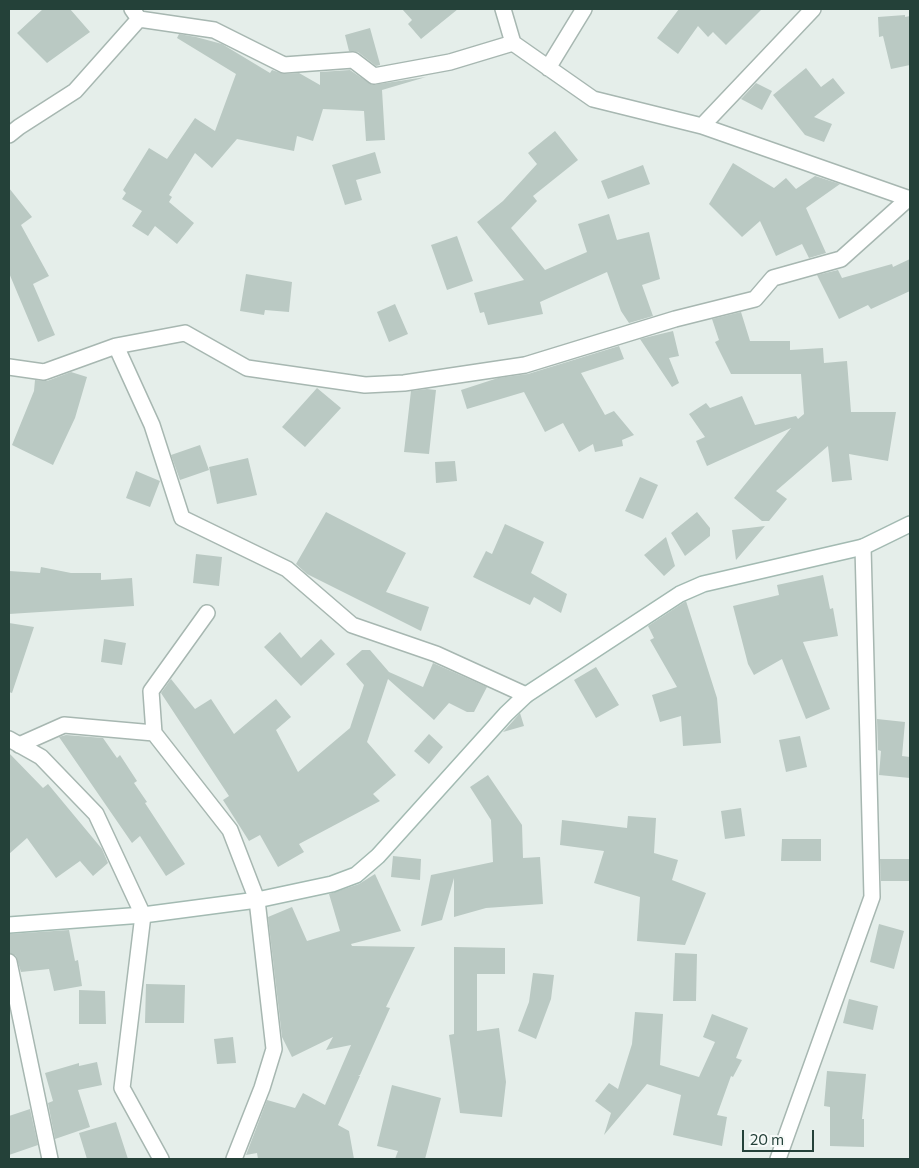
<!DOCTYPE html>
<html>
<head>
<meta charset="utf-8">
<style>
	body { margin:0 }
	#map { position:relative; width:919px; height:1168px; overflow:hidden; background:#e5eeea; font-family:Commissioner,sans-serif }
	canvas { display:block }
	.frame { position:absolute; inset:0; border:10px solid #244139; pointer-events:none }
	.scale { position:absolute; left:742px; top:1130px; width:72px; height:22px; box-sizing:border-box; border:2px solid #244139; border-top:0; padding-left:6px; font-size:15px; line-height:18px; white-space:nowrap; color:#244139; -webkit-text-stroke:4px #f6faf8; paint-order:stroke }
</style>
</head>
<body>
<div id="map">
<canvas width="919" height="1168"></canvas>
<div class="frame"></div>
<div class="scale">20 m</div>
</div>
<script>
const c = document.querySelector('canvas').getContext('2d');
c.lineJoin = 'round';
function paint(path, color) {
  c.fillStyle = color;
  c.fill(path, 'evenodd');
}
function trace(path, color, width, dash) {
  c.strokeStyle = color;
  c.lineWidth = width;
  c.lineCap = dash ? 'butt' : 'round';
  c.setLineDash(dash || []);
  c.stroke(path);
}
paint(new Path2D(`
	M43,9h27l20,23 -43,31 -30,-30z
	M402,9h56l-37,30 -13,-15 4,-4z
	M679,9h83l-36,36 -13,-13 -5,5 -10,-11 -20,28 -21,-16z
	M905,15v2l5,-1v49l-19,4 -8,-33 -4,1 -1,-20z
	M370,28l10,36v1l-4,1 -18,-14 -9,-1 -4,-16z
	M179,34l17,3 26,7 48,29 2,-3 12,4 15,-1 21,12v-13l30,-2 22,15 54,-8 -44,13 3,50 -19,1 -2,-30 -41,-2 -10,32 -16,-5 -3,15 -57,-12 -25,29 -17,-15 -26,42 3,2 -3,5 25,21 -17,21 -22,-18 -7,10 -16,-10 10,-15 -20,-12 4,-6 -3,-3 26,-42 18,11 28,-41 20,13 21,-57 -59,-36z
	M806,68l15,19 12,-9 12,15 -31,24 18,7 -8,18 -19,-7 -32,-40z
	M756,83l16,8 -10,19 -21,-11z
	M555,131l23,29 -45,36 4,5 -26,27 34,42 42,-18 -9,-28 31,-10 8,26 32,-8 11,47 -18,6 11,31 -24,7 -8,-12 -14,-39 -67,30 3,12 -55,11 -4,-13 -4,1 -6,-20 50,-13 -47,-58 26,-21 34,-37 -9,-11z
	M375,152l6,21 -25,7 6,20 -17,5 -13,-40z
	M733,163l41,25 12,-10 10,11 19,-13 25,8 -34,24 20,45 -17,5 -7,-14 -26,12 -16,-35 -18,16 -33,-33z
	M643,165l7,19 -42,15 -7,-18z
	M9,188l23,29 -11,8 28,51 -16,8 22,51 -17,7 -29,-69z
	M457,236l16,45 -26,9 -16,-45z
	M910,259v32l-39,18 -3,-4 -29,14 -22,-44 21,-5 4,8 50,-14 1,3z
	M246,274l46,8 -3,30 -24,-2 -1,5 -24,-4z
	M395,304l13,30 -19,8 -12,-30z
	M741,312l9,29h40v9l33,-2 1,15 23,-2 4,51h45l-8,49 -39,-7 3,26 -20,2 -4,-36 -52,45 11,8 -18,22h-7l-28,-23 57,-70 -84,38 -11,-25 9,-4 -16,-23 17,-11 4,5 32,-12 13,29 41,-9 2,3 6,-5 -3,-40h-70l-16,-32 4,-2 -7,-21z
	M673,331l6,25 -10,2 10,25 -7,4 -32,-48z
	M619,346l5,13 -43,14 24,42 9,-4 20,24 -12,5 1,6 -28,6 -2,-8 -14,8 -16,-29 -18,9 -21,-40 -57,17 -6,-19 37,-12 30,-4z
	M71,372l16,5 -12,41 -22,47 -41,-20 22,-54 1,-11 12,1z
	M317,388l24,20 -36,39 -23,-20z
	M427,389l9,1 -7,64 -25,-2 7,-61z
	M200,445l9,25 -29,10 -9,-25z
	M248,458l9,37 -40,9 -8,-37z
	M455,461l2,20 -21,2 -1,-21z
	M136,471l24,10 -10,26 -24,-9z
	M640,477l18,8 -15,34 -18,-8z
	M326,512l80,41 -20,39 43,15 -8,24 -114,-57 -11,-10z
	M697,512l13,16v8l-25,20 -14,-23z
	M505,524l39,18 -13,31 36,21 -6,19 -27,-16 -4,8 -57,-28 13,-26 6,3z
	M765,526l-29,34 -4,-30z
	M666,537l9,29 -11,10 -20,-21z
	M196,554l26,3 -3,29 -26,-3z
	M41,567l30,6h30v7l31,-2 2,28 -125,8v-43l31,2z
	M823,575l7,34 3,-1 5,28 -35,6 27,67 -24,10 -24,-60 -28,16 -6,-11 -15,-58 46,-11 -2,-10z
	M686,601l31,97 4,45 -38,3 -2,-30 -21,6 -8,-27 25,-8 -27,-47 4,-2 -6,-12z
	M9,623l25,4 -22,66 -3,-1z
	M280,632l21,26 20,-19 14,15 -34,32 -37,-39z
	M104,639l22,4 -4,22 -21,-3z
	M362,650h8l19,22 34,15 10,-24 54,24 -13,25h-7l-18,-9 -15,17 -46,-41 -21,63 29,33 -23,19 7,7 -81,43 5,8 -26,15 -18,-32 -11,6 -26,-41 6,-4 -68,-103 10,-14 24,30 16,-10 23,35 42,-35 15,18 -15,13 22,42 52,-44 14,-43 -18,-21z
	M596,667l23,38 -23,13 -22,-38z
	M520,713l4,13 -21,6 10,-11z
	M877,719l28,3 -3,34 8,1v21l-31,-3 2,-24 -3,-1z
	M429,734l14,13 -14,17 -15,-13z
	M66,735l37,3 14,20 3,-3 17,26 -3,2 13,19 -2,1 40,61 -19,12 -26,-40 -8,7 -73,-106z
	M800,736l7,31 -21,5 -7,-32z
	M9,753l34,35 5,-4 54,65 6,14 -15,13 -13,-15 -24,17 -29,-40 -18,16z
	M488,775l34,50 1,33 17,-1 3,47 -57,4 -32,9v-39l-12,42 -21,6 10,-51 62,-13 -2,-42 -21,-33z
	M741,808l4,28 -20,3 -4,-28z
	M628,816l28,2 -2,35 24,7 -6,20 34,13 -21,52 -48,-4 3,-44 -46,-14 10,-32 -44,-6 2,-25 65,8z
	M782,839h39v22h-40z
	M393,856l28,3 -1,21 -29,-3z
	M880,859h30v22h-29z
	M375,874l26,57 -50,13 1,2 63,1 -29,60 4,1 -30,67 -2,1h2l-22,49 11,6 5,28h-96l-1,-6 -11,2 21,-55 28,8 8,-15 22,12 26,-60 -25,5 7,-13 -41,20 -10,-20 -14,-120 24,-10 15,34 33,-10 -11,-37 30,-10z
	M879,924l25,7 -10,38 -24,-7z
	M69,930l6,31 3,-1 4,26 -28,5 -5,-22 -28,3 -5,-16 -7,-3v-19z
	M454,947l51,1v26h-28v57l22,-3 7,54 -4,35 -42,-4 -11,-78 5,-1z
	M675,953l22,1 -1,47h-23z
	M533,973l21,2 -3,24 -15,40 -18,-8 11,-29z
	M146,984l39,1 -1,38h-39z
	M79,990l26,1 1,33h-27z
	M849,999l29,7 -5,24 -30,-7z
	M635,1012l28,2 -3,51 39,12 16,-35 -12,-5 9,-23 36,14 -12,30 6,2 -9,17 -2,-1 -14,39 10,2 -5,29 -49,-11 8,-40 -34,-11 -43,51 7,-22 -16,-12 14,-18 9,6 14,-45z
	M233,1037l3,26 -19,1 -3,-25z
	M97,1062l5,23 -24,5 12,37 -35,12 -7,-36 5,-2 -8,-28 34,-10v3z
	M827,1071l39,3 -4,45h2v28l-34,-1v-39l-6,-1z
	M392,1085l49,13 -16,61h-30l3,-8 -21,-5z
	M30,1109l8,36 -29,10v-39z
	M116,1122l12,37h-41l-8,-26z`), '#bac9c3');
const minor = new Path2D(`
	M132,9l7,10 75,11 70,35 69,-5 21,16 76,-14 63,-19
	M503,9l10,34 80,56 109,27 208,73
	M548,68l36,-59
	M702,126l111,-117
	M9,135l10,-8 56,-36 64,-72
	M116,346l69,-13 62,35 118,17 39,-2 121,-18 150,-46 80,-20 18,-21 68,-19 68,-61
	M9,367l35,5 72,-26 36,79 30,93 105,51 65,56 84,29 90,41
	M154,733l-3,-42 56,-78
	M9,739l32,18 55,57 47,101 -21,173 39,71
	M19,745l45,-20 90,8 76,97 27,70 17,149 -12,39 -28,71
	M9,962l41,197
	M778,1159l94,-262 -9,-350`);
const secondary = new Path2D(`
	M9,925l134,-10 114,-15 75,-16 24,-9 22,-19 128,-142 20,-19 154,-101 23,-10 160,-37 47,-23`);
trace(minor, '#a7b7b1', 18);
trace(secondary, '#a3bab2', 18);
trace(minor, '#fff', 15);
trace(secondary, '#fff', 15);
</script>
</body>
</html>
